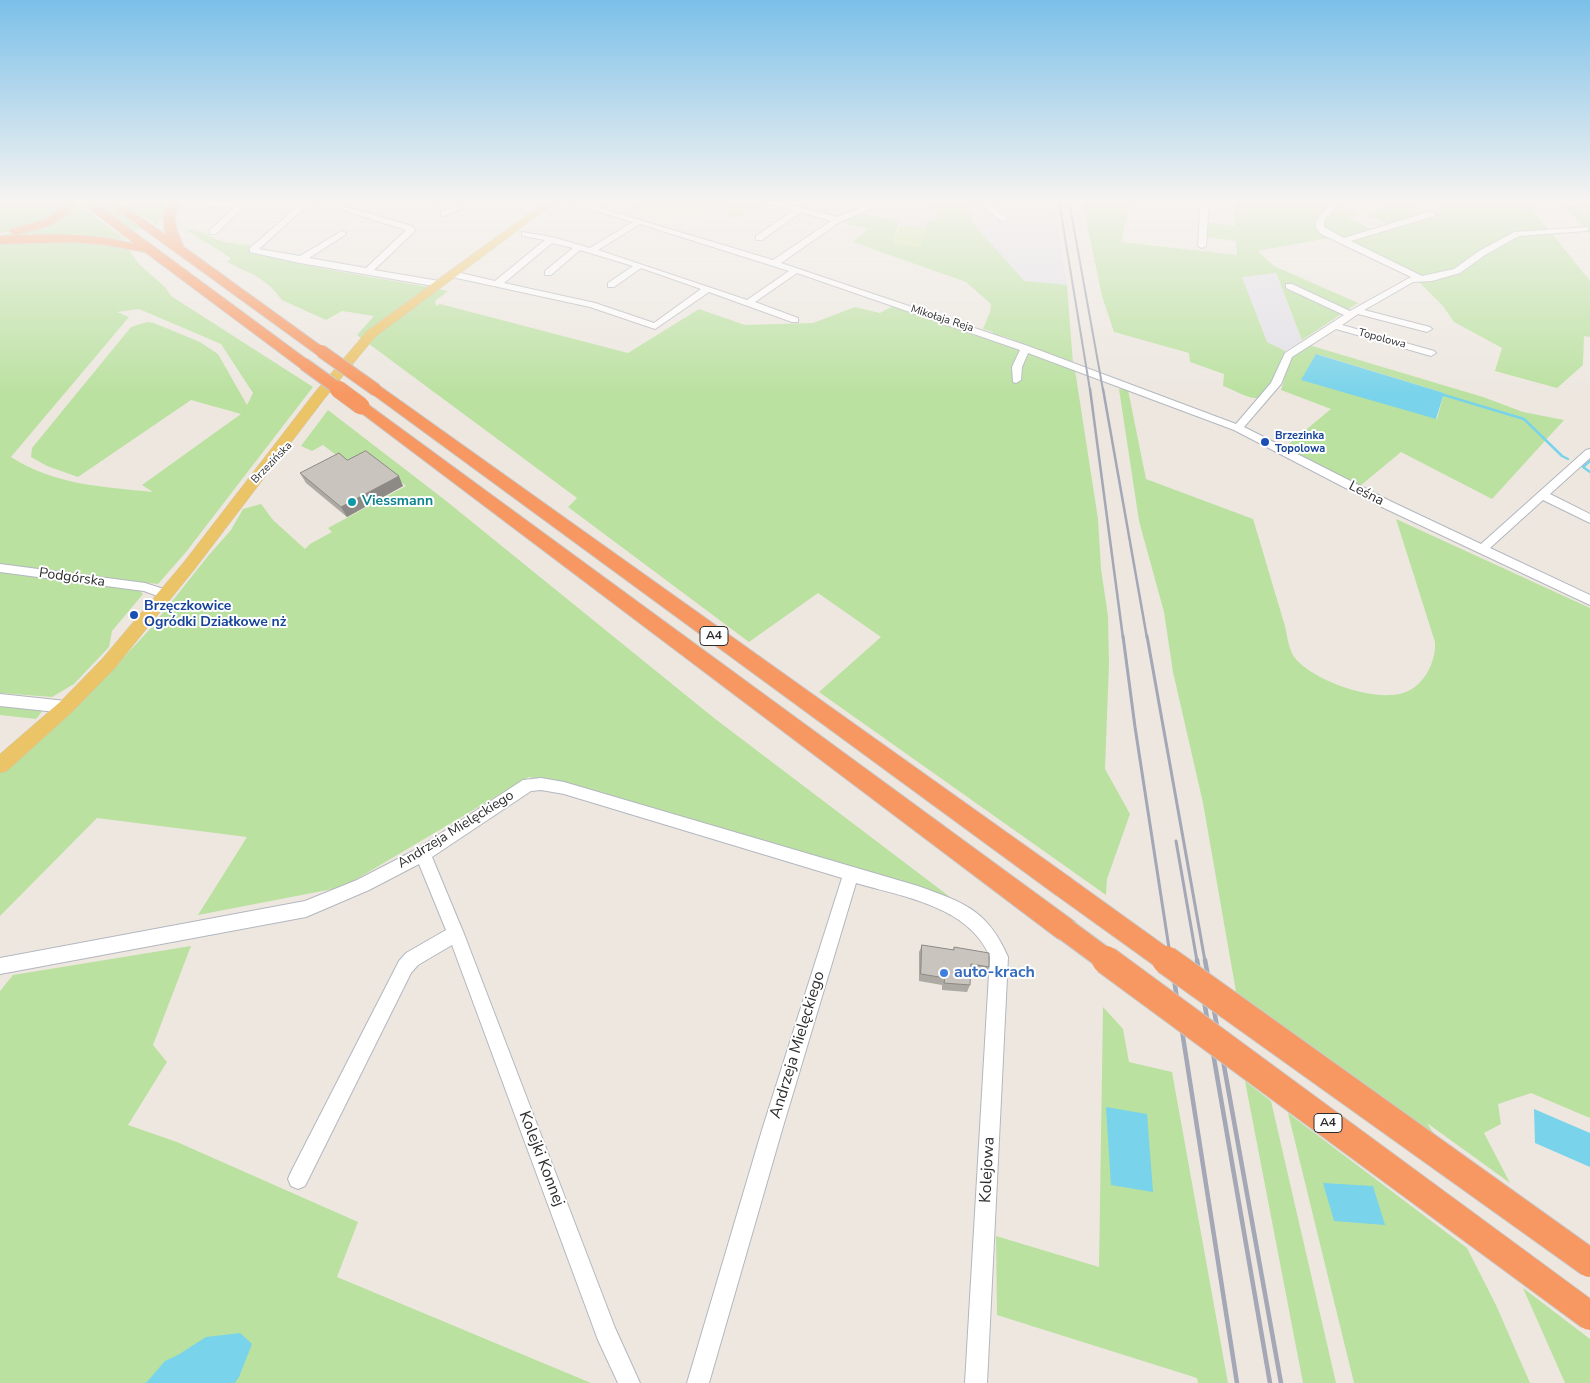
<!DOCTYPE html>
<html>
<head>
<meta charset="utf-8">
<style>
	body { margin:0 }
	canvas { display:block; background:#ede7e0 }
</style>
</head>
<body>
<canvas width="1590" height="1383"></canvas>
<script>
const c = document.querySelector('canvas').getContext('2d');
c.lineJoin = 'round';
function paint(path, color) {
  c.fillStyle = color;
  c.fill(path, 'evenodd');
}
function trace(path, color, width, dash) {
  c.strokeStyle = color;
  c.lineWidth = width;
  c.lineCap = dash ? 'butt' : 'round';
  c.setLineDash(dash || []);
  c.stroke(path);
}
function label(font, color, halo, rows, align = 'center') {
  c.font = font + ' "Nunito Sans",sans-serif';
  c.lineWidth = 4;
  c.setLineDash([]);
  c.textBaseline = 'middle';
  c.strokeStyle = halo;
  c.fillStyle = color;
  for (const [text, x, y, turn = 0] of rows) {
    c.save();
    c.translate(x, y);
    c.rotate((+turn || 0) * Math.PI / 180);
    c.textAlign = isNaN(turn) ? turn : align;
    if (halo) c.strokeText(text, 0, 0);
    c.fillText(text, 0, 0);
    c.restore();
  }
}
paint(new Path2D(`
	M874,201h54l11,18 -13,4v5l-26,-3 -1,-4 -36,-7 1,-3 7,-5z
	M969,201h84l14,84 -43,-3 -51,-59z
	M1275,273l27,67 -17,11 -18,-9 -25,-65z`), '#e1e0e7');
paint(new Path2D(`
	M640,201h94l-34,18 -22,-3 -11,8 -44,-13z`), '#eee2d1');
paint(new Path2D(`
	M0,201h67c-1,17 -52,30 -67,32z
	M91,201h14l38,27 -10,3z
	M122,201h49l-10,19 -5,5z
	M745,201l13,4 -22,13 -13,-5z
	M928,201h41l4,22 51,58 43,4 6,78 -70,-27 -2,6 74,28 23,149 3,50 7,47 1,48 -4,105 25,45 -23,65 -1,16 -287,-203 62,-55 -63,-44 -69,49 -181,-135 9,-9 -220,-163 17,-19 -32,-5 -16,9 -44,-20 -11,-13 -13,-10 -31,-15 4,-4 -45,-28c14,-2 23,7 35,11 10,3 22,3 32,5l-4,6c65,17 133,26 199,39l-13,10 1,5 4,-2 188,49 71,-44 46,16 68,-2 42,-16 25,6 13,-7 99,33 1,-7 -10,-3 7,-17 1,-8 -25,-22 -113,-40 14,-13 -26,-7 22,-8 36,7 -6,23 33,-16v-5l13,-4z
	M1082,201h49l-10,41 116,13 -1,-14 -30,-4 1,-15 28,4v-25h53l47,3 24,10 -11,4 27,13 14,-6 -22,-11 19,-8 -3,-5h24l2,6 33,6 -3,-12h44l45,3 62,77v56l-6,-1 -1,29 -26,23 -62,-17 7,-23 -48,-26 -11,-16 -27,-27 -81,-42 -78,14 17,15 84,37 -56,37 -26,-67 -34,4 25,65 18,9c-5,11 -15,45 -28,47 -9,1 -25,-9 -34,-12l1,-12 -34,-12 -1,-9 -75,-21 -12,-36z
	M1577,201h13v34l-26,-30 16,1z
	M75,202l51,38 -29,-4 -97,3v-4l29,-6z
	M56,240l56,4 17,6 10,14 27,24 5,8 142,91 -127,165 -28,32 -98,-11 -60,-9v-321zM139,309l82,35 32,49 -6,12 -29,-51 -18,-12 -46,-19 -7,-1 -16,5 -99,121 -1,9 16,9 31,11 113,-77 50,14 -99,71 11,7c-49,-5 -99,-7 -142,-35l118,-140 -12,-5z
	M1309,345l174,52 40,15 41,8 -72,79 -91,-47 -41,34 -76,-38 47,-39 -50,-19 10,-34zM1317,354l127,39 -7,26h-1z
	M1119,389l9,1 18,89 107,40c11,36 21,71 32,107 2,9 4,25 10,32 19,24 88,48 115,32 17,-9 26,-31 25,-48l-39,-123 194,89v510l-59,-25 -33,11 3,20 -17,9 26,50 -83,-60 17,27 -206,-147 -35,-200 -30,-131 -9,-60 -25,-91z
	M328,410l117,90 269,218 240,182 -364,-109 -61,-14 -186,110 -145,28 49,-78 -150,-19 -97,98v-143l62,-52 37,-37 51,-55 58,-73 23,-26 12,-21 18,-5 12,16 32,29 5,-5 22,-12 -4,-4 78,-42 -34,-27 -19,9 -30,-23 -11,6 -11,-5z
	M0,572l140,19 3,3 -31,37 -3,16 -35,37 -22,13 -52,-4z
	M0,704l44,5 -8,10 -36,-4z
	M191,946l-38,99 14,17 -39,63 49,17 181,80 -21,55 254,106h-591v-392l13,-16z
	M1103,1007l20,22 6,33 43,10 56,311h-30l-1,-5 -200,-63 -1,-79 103,31z
	M1245,1081l26,20 65,282h-33z
	M1288,1113l179,135 29,57 34,78h-176z
	M1523,1288l67,51v44h-25z`), '#bae1a0');
paint(new Path2D(`
	M900,225l26,3 -5,19 -28,-3z`), '#cce79c');
paint(new Path2D(`
	M1316,354l128,39 -8,26 -135,-39z
	M1106,1107l41,7 6,78 -42,-7z
	M1534,1109l56,24v34l-55,-24z
	M1323,1183l50,3 12,39 -51,-4z
	M240,1333l12,11 -13,33 -4,6h-89l19,-22 13,-6 28,-18z`), '#79d3ea');
trace(new Path2D(`
	M1444,395l80,24 38,37 6,3
	M1590,461l-7,6 7,5`), '#79d3ea', 2.5);
const minor = new Path2D(`
	M242,201h8l-34,33h-6v-4l25,-23 -28,-1 -4,-2 1,-2 36,1z
	M304,201h8l-53,48 41,7 42,-25 4,2 -1,2 -36,23 57,10 40,-38 -92,-29h11l87,25 3,4 -1,2 -40,38 65,11 4,3 -4,3 -139,-24 -50,-11v-4z
	M432,201h11l20,7 -19,8h-3v-4l11,-4z
	M565,201h11l197,59 58,-39 -30,-9 -39,28h-6v-4l38,-26 -28,-7 -1,-2h11l61,16 22,-8 10,-8h8l-4,7 -33,14 -59,41 247,83 208,78 35,-41 14,-30 59,-38 -58,-27v-4h6l58,27 61,-34 -90,-43 -5,-6v-7l16,-20h8l-16,20v6l20,11 84,-26h6v4l-83,25 71,35 32,-7 25,-18 35,-19 74,-5v4h-3l-66,5 -34,19 -25,18 -28,8 -19,1 -47,27 -2,1 66,17 2,2 -5,3 -69,-18 -16,11 92,26 2,2 -5,3 -95,-27 -44,28 -11,27 -37,43 148,75 89,42 105,-94 4,-1v9l-40,36 40,20v9l-47,-23 -53,48 100,47v10l-206,-97 -150,-78 -206,-77 -6,14 -1,13 -5,3 -3,-1 -1,-15 8,-17 -223,-77 -42,29 43,16v4h-6l-83,-30 -54,37 -65,-22 -138,-30 -4,-3 4,-3 43,10 50,-41 -23,-4v-4l30,5 38,11 43,-26zM640,224l149,47 -42,29 -149,-50zM552,243l21,5 -28,23v4h6l29,-25 53,16 -25,17v4h6l27,-19 60,21 -47,34 -59,-20 -91,-20z
	M976,201h8l24,18 -7,2z
	M1201,201h8l-3,45 -4,2 -4,-2z
	M0,564l145,19 25,8 2,3 -2,3 -4,2 -22,-8 -144,-19z
	M0,694l66,7 5,2 2,4 -2,4 -5,2 -66,-7z
	M541,778l23,4 354,104c46,17 69,23 90,71l-21,426h-22l25,-426c-21,-51 -87,-60 -134,-74l-74,247 -73,253h-22l75,-253 80,-252 -278,-84 -23,-4 -10,1 -99,66 32,77 151,394 25,55h-22l-20,-43 -146,-395 -34,20 -7,8 -106,213 -7,3 -7,-3 -3,-7 3,-7 108,-211 7,-8 40,-23 -27,-66 -50,26 -63,27 -306,57v-16l305,-57 52,-21 60,-31 106,-69z`);
const major = new Path2D(`
	M546,201h11l-182,136 -50,61 -131,172 -80,99 -42,43 -65,59 -7,2v-19l60,-52 42,-43 82,-97 131,-170 52,-61z`);
const highway = new Path2D(`
	M65,201h11c-9,23 -39,29 -61,34l-6,-4 2,-2c18,-5 46,-9 54,-28z
	M79,201h13l217,160 2,3 -2,3h-10l-154,-115 -39,-7 -35,-3 -71,2v-8c45,-2 90,-4 135,8z
	M105,201h13l48,34c-4,-13 -4,-23 4,-34h10c-8,19 -5,27 4,46l144,104 -2,3h-10z
	M376,386l5,1 691,492 4,8 -4,8 -8,3 -8,-3 -685,-502 -2,-3 2,-3z
	M361,402l5,1 709,519 3,8 -3,8 -9,4 -9,-4 -701,-529 -2,-3 2,-3z`);
trace(minor, '#b3b7bf', 2);
trace(major, '#c8c8c8', 1);
trace(highway, '#c8c8c8', 2);
paint(minor, '#fff');
paint(major, '#ebc468');
paint(highway, '#f79862');
trace(new Path2D(`
	M1059,201l31,189
	M1069,201l34,189`), '#a3a7b6', 2);
trace(new Path2D(`
	M1090,389l33,249
	M1103,389l44,249`), '#a3a7b6', 2.5);
trace(new Path2D(`
	M1123,636l12,91 36,234
	M1147,636l58,325
	M1176,841l21,120`), '#a3a7b6', 3);
trace(new Path2D(`
	M1171,960l66,423
	M1197,960l73,423
	M1205,960l76,423`), '#a3a7b6', 4.5);
const highwayBridgeFar3 = new Path2D(`
	M321,351l55,39
	M304,364l36,26`);
const highwayBridgeFar2 = new Path2D(`
	M338,389l23,17`);
const highwayBridgeFar1 = new Path2D(`
	M1064,887l103,74
	M1066,930l42,31`);
const highwayBridge = new Path2D(`
	M1106,960l484,356
	M1166,960l424,303`);
trace(highwayBridgeFar3, '#c8c8c8', 14, []);
trace(highwayBridgeFar2, '#c8c8c8', 18, []);
trace(highwayBridgeFar1, '#c8c8c8', 24, []);
trace(highwayBridge, '#c8c8c8', 30, []);
trace(highwayBridgeFar3, '#f79862', 12);
trace(highwayBridgeFar2, '#f79862', 17);
trace(highwayBridgeFar1, '#f79862', 22);
trace(highwayBridge, '#f79862', 28);
paint(new Path2D(`
	M347,460l56,26 -56,31 -41,-34 -6,-10z
	M922,945l31,5 1,-3 35,20 -3,7 -16,-2v13l-3,7 -25,-2v-5l-23,-4v-29z`), '#ada9a3');
paint(new Path2D(`
	M399,476l4,10 -56,31 -6,-10z`), '#8d8a85');
const building = new Path2D(`
	M366,451l33,25 -58,31 -41,-34 39,-20 8,7z
	M922,945l32,5v-3l35,6v14l-18,-3 -1,21 -26,-2 1,-5 -24,-4z`);
paint(building, '#c9c5be');
trace(building, '#8d8a85', 1);
const sky = c.createLinearGradient(0, 0, 0, 394);
sky.addColorStop(0, '#7bc0e9');
sky.addColorStop(0.51, '#f7f4f1');
sky.addColorStop(1, '#f7f4f100');
c.fillStyle = sky;
c.fillRect(0, 0, 1590, 394);
for (const [x, y, r, color] of [
	[1265,442,5,"#1a4fb4"],
	[352,502,5,"#0f9aa8"],
	[134,615,5,"#1a4fb4"],
	[944,973,5,"#3f7fe0"]
]) {
  const dot = new Path2D();
  dot.arc(x, y, r, 0, 2 * Math.PI);
  c.fillStyle = color;
  c.fill(dot);
  trace(dot, '#fff', 2);
}
label('11px', '#2d2d2d', '#fff', [
	["Mikołaja Reja",942,319,18],
	["Topolowa",1382,339,15],
	["Brzezińska",272,463,-46]
]);
label('bold 11px', '#164399', '#fff', [
	["Brzezinka",1275,436],
	["Topolowa",1275,449]
], 'left');
for (const [x, y, w] of [
	[714,636,28],
	[1328,1123,28]
]) {
  const box = new Path2D();
  box.roundRect(x - w / 2, y - 9.5, w, 19, 4);
  c.fillStyle = '#fff';
  c.fill(box);
  trace(box, '#2d2d2d', 1);
}
label('bold 12px', '#2d2d2d', null, [
	["A4",714,636],
	["A4",1328,1123]
]);
label('14px', '#2d2d2d', '#fff', [
	["Leśna",1366,494,27],
	["Podgórska",72,578,8],
	["Andrzeja Mielęckiego",456,830,-32]
]);
label('bold 14px', '#0d838f', '#fff', [
	["Viessmann",362,502]
], 'left');
label('bold 14px', '#164399', '#fff', [
	["Brzęczkowice",144,607],
	["Ogródki Działkowe nż",144,623]
], 'left');
label('bold 16px', '#366cbe', '#fff', [
	["auto-krach",954,973]
], 'left');
label('16px', '#2d2d2d', '#fff', [
	["Andrzeja Mielęckiego",798,1045,-73],
	["Kolejki Konnej",541,1159,69],
	["Kolejowa",988,1170,-87]
]);
</script>
</body>
</html>
